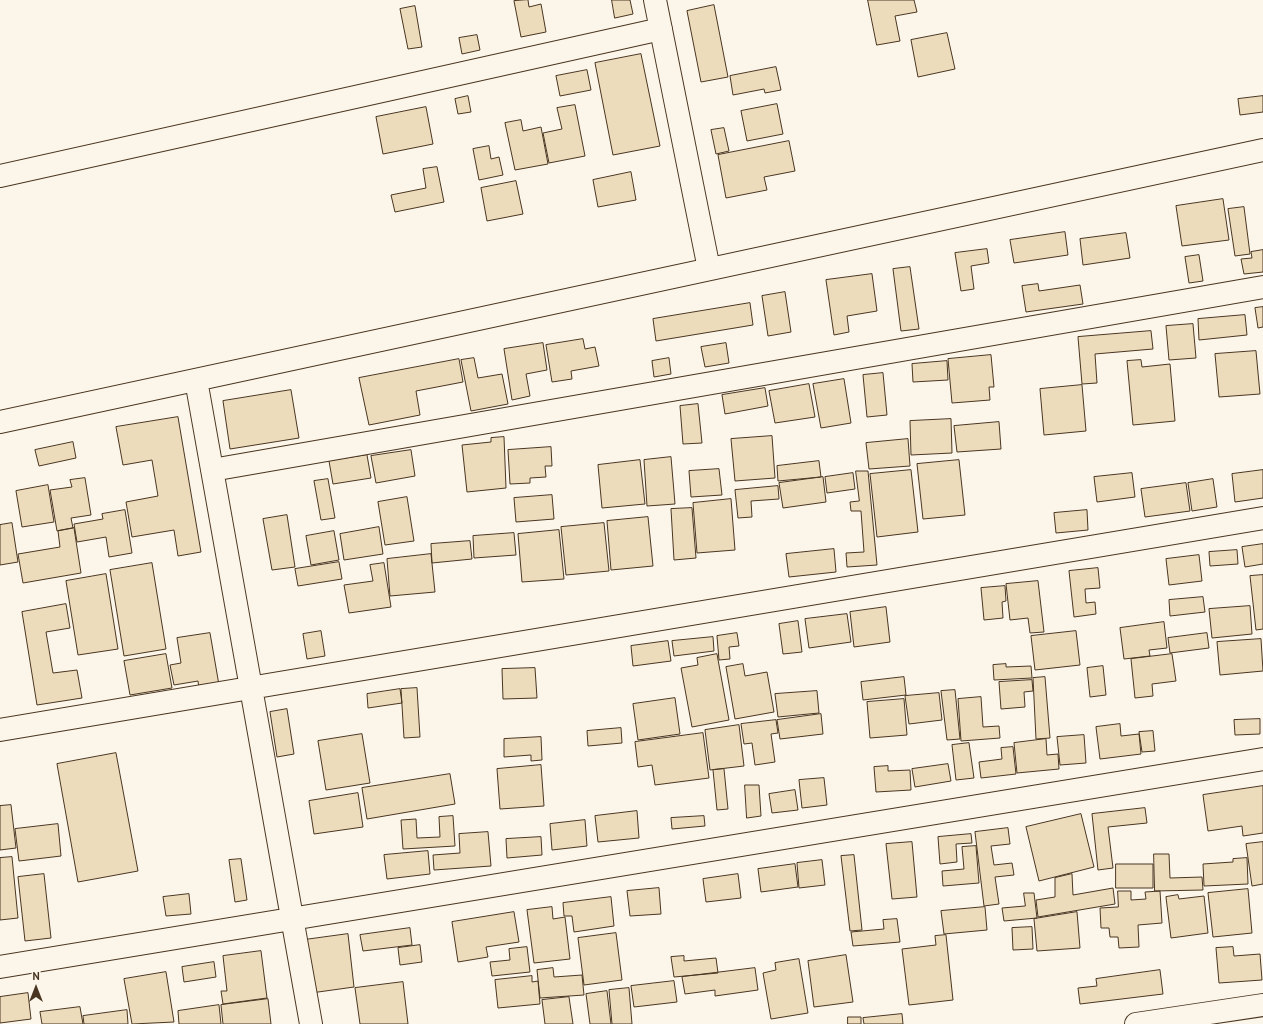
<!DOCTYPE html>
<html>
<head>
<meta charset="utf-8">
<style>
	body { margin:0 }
	#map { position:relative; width:1263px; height:1024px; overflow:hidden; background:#fbf6e9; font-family:"PT Sans",sans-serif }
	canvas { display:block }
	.north { position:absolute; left:16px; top:968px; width:40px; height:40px; -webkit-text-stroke:3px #fbf6e9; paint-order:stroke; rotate:0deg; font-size:11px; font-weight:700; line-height:16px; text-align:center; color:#4a3520 }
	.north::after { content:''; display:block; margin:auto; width:14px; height:18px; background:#4a3520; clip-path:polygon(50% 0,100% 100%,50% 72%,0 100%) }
</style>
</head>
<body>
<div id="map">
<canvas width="1263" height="1024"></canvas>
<div class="north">N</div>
</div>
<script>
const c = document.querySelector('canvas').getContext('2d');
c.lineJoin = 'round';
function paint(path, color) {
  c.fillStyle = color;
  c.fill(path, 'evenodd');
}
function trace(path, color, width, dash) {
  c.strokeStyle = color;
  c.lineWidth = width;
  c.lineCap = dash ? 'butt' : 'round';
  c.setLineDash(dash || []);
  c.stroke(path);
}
const building = new Path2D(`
	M528,0l1,7 12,-3 5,28 -25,5 -7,-36z
	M612,0h18l3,14 -18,4z
	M868,0h46l3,12 -22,4 5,25 -23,4z
	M714,5l14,72 -27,5 -14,-71z
	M415,6l7,41 -14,2 -8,-40z
	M947,33l8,36 -37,8 -7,-37z
	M477,35l3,15 -18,4 -3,-16z
	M641,54l19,92 -47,9 -18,-92z
	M776,67l5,23 -16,3 -1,-4 -31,6 -3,-19z
	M587,70l4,20 -31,6 -4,-20z
	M468,96l3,16 -13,2 -3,-15z
	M1263,96v16l-23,3 -2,-16z
	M777,104l6,30 -36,7 -6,-30z
	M575,105l10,51 -36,7 -6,-30 19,-4 -5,-21z
	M426,107l7,37 -50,10 -7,-37z
	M521,120l2,11 18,-4 7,37 -33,6 -10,-47z
	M724,128l5,23 -13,3 -5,-24z
	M789,141l6,30 -31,6 3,13 -41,8 -8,-43z
	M489,146l2,13 8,-2 4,18 -24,5 -6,-31z
	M437,167l7,35 -49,10 -4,-17 35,-7 -3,-19z
	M631,172l5,28 -38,7 -5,-27z
	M516,181l7,33 -36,7 -6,-33z
	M1223,199l6,41 -47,6 -6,-40z
	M1244,207l6,47 -15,2 -7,-47z
	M1065,232l3,23 -54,8 -4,-23z
	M1126,233l4,25 -47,7 -3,-26z
	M987,249l2,14 -18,3 3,23 -13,2 -6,-38z
	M1263,250v22l-19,2 -3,-15 11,-1 -1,-6z
	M1199,255l4,26 -14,2 -4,-26z
	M910,267l9,62 -18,2 -8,-62z
	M872,274l5,37 -30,5 2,16 -15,3 -8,-55z
	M1038,284l1,7 41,-6 3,19 -57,8 -4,-26z
	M785,292l6,40 -23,4 -6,-40z
	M750,303l3,22 -97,16 -3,-22z
	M1263,307v20l-5,1 -3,-20z
	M1245,315l2,20 -48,5 -1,-21z
	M1193,324l3,34 -27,2 -3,-34z
	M1151,331l2,18 -58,5 2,29 -15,1 -4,-47z
	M583,339l2,10 10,-2 4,19 -28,5 1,8 -20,3 -6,-37z
	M543,343l4,27 -21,4 4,22 -18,4 -8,-51z
	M726,343l3,20 -24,4 -4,-20z
	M1256,351l4,43 -41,3 -4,-43z
	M991,355l3,32h-5l1,13 -38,3 -4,-44z
	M474,358l4,20 24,-4 6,30 -37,7 -10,-51z
	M669,358l2,16 -17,3 -2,-16z
	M459,359l4,23 -47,9 4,24 -51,10 -10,-47z
	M1141,360l1,7 28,-3 5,57 -42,4 -6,-64z
	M947,361l1,19 -35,2 -1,-18z
	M883,373l4,42 -20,2 -4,-42z
	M844,379l7,44 -30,5 -8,-44z
	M809,384l6,33 -40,6 -6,-32z
	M1082,385l4,46 -42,4 -4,-46z
	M765,388l3,18 -43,8 -3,-19z
	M291,390l8,48 -69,11 -7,-48z
	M698,404l4,39 -19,1 -3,-38z
	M178,417l23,135 -23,4 -4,-26 -42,7 -6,-35 32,-6 -6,-36 -29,5 -7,-38z
	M951,419l1,34 -41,2 -1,-34z
	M999,422l2,27 -44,3 -3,-26z
	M772,436l3,42 -40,3 -4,-42z
	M504,437l2,51 -39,4 -5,-47 29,-3v-4z
	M908,439l2,27 -41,3 -3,-26z
	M73,442l3,16 -37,8 -4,-16z
	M551,447l1,19h-7l1,11 -16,1v5l-20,1 -2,-34z
	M411,450l4,26 -39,7 -5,-27z
	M367,455l4,23 -38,6 -4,-23z
	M671,457l4,47 -28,2 -3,-46z
	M640,460l5,44 -43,4 -4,-43z
	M959,460l6,55 -42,4 -6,-55z
	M819,461l2,16 -43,4 -1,-15z
	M719,469l3,26 -31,2 -2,-26z
	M911,470l7,62 -41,5 -7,-63z
	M1263,470v28l-28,4 -3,-28z
	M856,471h12l9,94 -30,2 -1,-14 18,-1 -3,-41h-10l-1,-9 9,-1z
	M853,473l2,16 -28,4 -2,-16z
	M1132,473l3,24 -38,5 -3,-25z
	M823,477l3,25 -43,6 -4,-25z
	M85,478l6,37 -20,3 2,10 -16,3 -7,-41 22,-3 -2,-7z
	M328,479l7,39 -14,2 -7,-39z
	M1213,479l4,28 -25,4 -4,-28z
	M1186,483l4,28 -45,6 -4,-28z
	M48,485l6,37 -32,5 -6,-36z
	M778,486l1,13 -28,2 1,16 -14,1 -3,-28z
	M552,495l2,24 -38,3 -2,-24z
	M407,497l7,44 -29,4 -7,-43z
	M731,499l4,51 -38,3 -4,-50z
	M692,508l4,50 -22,2 -3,-51z
	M125,510l7,43 -23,4 -3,-20 -29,5 -3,-18 29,-5 -1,-5z
	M1087,510l1,20 -32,3 -2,-20z
	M287,515l8,52 -23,3 -9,-51z
	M648,517l5,49 -42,4 -4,-49z
	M12,523l6,39 -18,3v-40z
	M604,523l5,48 -43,4 -5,-48z
	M379,527l4,27 -39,6 -4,-26z
	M74,528l7,45 -58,10 -5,-29 42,-7 -2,-16z
	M559,530l5,49 -42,3 -4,-48z
	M334,531l5,29 -28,5 -5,-29z
	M514,533l2,22 -42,3 -1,-22z
	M470,541l2,18 -40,4 -1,-19z
	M1263,544v20l-18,3 -3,-20z
	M834,549l2,23 -47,5 -3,-23z
	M1237,550l1,14 -28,2 -1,-14z
	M431,554l4,38 -45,4 -3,-37z
	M1199,555l3,26 -33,4 -3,-26z
	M339,562l3,17 -44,7 -3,-17z
	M152,563l14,86 -42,7 -14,-86z
	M384,563l7,44 -42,6 -5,-28 29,-4 -3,-16z
	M1098,568l2,20 -15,1 1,14 9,-1 1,12 -22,3 -5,-46z
	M106,574l12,75 -40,6 -12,-74z
	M1263,575v54l-7,1 -6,-54z
	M1038,581l6,51 -14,1 -2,-15 -18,2 -4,-36z
	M1005,586l1,15 -4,1 1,16 -19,2 -3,-32z
	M1203,597l2,15 -35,4 -1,-16z
	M66,604l4,24 -24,4 7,41 24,-3 5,28 -45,7 -15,-93z
	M1250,606l2,28 -40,4 -3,-29z
	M886,607l4,35 -36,5 -4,-35z
	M847,614l4,28 -42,6 -4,-29z
	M798,621l4,31 -19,2 -4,-30z
	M1164,622l3,26 -18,2 1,6 -26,3 -4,-31z
	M321,631l4,25 -18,3 -4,-25z
	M1076,631l4,34 -45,5 -4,-34z
	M210,633l9,52 -20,3 -1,-7 -24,4 -4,-20 11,-2 -4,-25z
	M737,633l2,13 -10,1 1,12 -11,1 -2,-24z
	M1207,633l2,15 -39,5 -2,-15z
	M713,637l1,14 -40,5 -2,-15z
	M1261,639l2,32 -43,4 -3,-33z
	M668,641l3,20 -38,5 -2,-20z
	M166,654l6,34 -42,7 -6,-34z
	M717,654l12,66 -37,7 -11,-59 17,-3 -1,-7z
	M1172,654l4,27 -24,3 1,12 -18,2 -4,-39z
	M743,664l2,12 22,-4 7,40 -39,7 -9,-52z
	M1006,664v3l25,-1 1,12 -38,2 -1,-15z
	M1103,666l3,29 -16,2 -3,-29z
	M535,668l2,30 -34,1 -1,-30z
	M904,677l2,18 -43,5 -2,-18z
	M1045,677l5,61 -14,1 -3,-61z
	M1032,680l1,11 -9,1 1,15 -24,2 -2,-27z
	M417,688l3,49 -16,1 -3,-49z
	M400,689l2,14 -34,5 -1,-14z
	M955,690l5,49 -13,1 -6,-49z
	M817,691l2,22 -41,4 -3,-23z
	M939,693l3,27 -33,4 -4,-28z
	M981,697l2,30 16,-1 1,12 -39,3 -3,-42z
	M675,698l5,36 -42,6 -5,-36z
	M904,699l3,36 -37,3 -3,-36z
	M287,709l7,45 -17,3 -7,-45z
	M821,714l2,20 -43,5 -3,-19z
	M1260,719v15l-25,1 -1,-15z
	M776,720l2,13 -7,1 4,28 -20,3 -3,-22 -8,1 -3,-20z
	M1120,724l1,12 18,-2 2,20 -41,5 -4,-32z
	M739,725l5,41 -34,4 -5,-40z
	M621,728l1,15 -34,3 -1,-15z
	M1153,731l2,20 -13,1 -3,-20z
	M703,733l6,45 -54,7 -3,-20 -14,2 -3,-25z
	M362,734l8,49 -44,7 -8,-49z
	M1084,735l2,28 -26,2 -3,-28z
	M541,737l1,23 -11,1v-6l-27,2v-18z
	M1046,739l1,16 11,-1 1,15 -42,4 -3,-30z
	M969,743l5,35 -18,2 -4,-35z
	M1013,747l3,27 -35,4 -2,-16 23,-3 -1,-11z
	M116,753l22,118 -60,11 -21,-118z
	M948,764l3,17 -36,6 -3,-18z
	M541,765l3,41 -44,3 -3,-40z
	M888,766v5l22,-1 1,20 -35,2 -2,-25z
	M724,769l4,40 -11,1 -4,-40z
	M450,774l5,30 -88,15 -5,-31z
	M824,778l3,27 -25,3 -3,-28z
	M745,785h14l2,31 -14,2z
	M1263,786v47l-20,3 -1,-10 -34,5 -5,-36z
	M795,790l3,20 -26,3 -3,-19z
	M358,793l5,34 -49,7 -5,-33z
	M11,805l5,43 -16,2v-44z
	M1145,808l2,15 -39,4 5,41 -15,2 -6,-56z
	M637,811l2,27 -41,4 -3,-26z
	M1081,814l13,53 -55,14 -13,-54z
	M453,816l2,30 -52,3 -2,-29 15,-1 1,19 23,-1 -1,-20z
	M704,816l1,10 -33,3 -1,-11z
	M585,820l2,26 -35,4 -2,-26z
	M58,824l3,32 -42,5 -4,-32z
	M1008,828l2,16 -19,2 3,19 18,-2 2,12 -19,2 4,27 -15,2 -9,-74z
	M488,832l3,34 -57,4 -1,-15 27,-2 -1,-19z
	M971,834l1,9 -16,1 1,18 -17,2 -2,-27z
	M541,837l1,18 -35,3 -1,-19z
	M912,842l5,55 -25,2 -6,-55z
	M1263,842v42l-11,2 -6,-42z
	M976,846l3,37 -36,3 -1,-15 22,-2 -2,-22z
	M428,851l2,23 -43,5 -3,-24z
	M1154,854h15l1,24 32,-1 1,13 -48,1z
	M854,855l8,75 -12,1 -9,-75z
	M12,857l6,61 -18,2v-62z
	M1247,858l1,26 -44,2 -1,-22 30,-2v-3z
	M241,859l6,41 -12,2 -6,-42z
	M822,860l3,25 -26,3 -2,-25z
	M795,864l3,23 -37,5 -3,-23z
	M1116,864h37v24h-37z
	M44,874l7,64 -26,3 -7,-64z
	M738,874l3,24 -35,4 -3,-23z
	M1072,874l1,21 40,-7 2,16 -77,13 -2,-17 19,-3v-19z
	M659,888l2,26 -31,2 -3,-25z
	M1248,889l4,44 -39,4 -5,-44z
	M1118,891h13v9l15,-1 -1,-7 15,-1 2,32 -24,2 1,22 -20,1 -1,-11h-8l-1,-9h-8l-1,-20 18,-1z
	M1024,893h10l3,25 -33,3 -2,-13 23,-2z
	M189,894l2,20 -25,2 -3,-19z
	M1178,895l1,4 25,-3 4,37 -37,5 -5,-41z
	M611,897l3,29 -40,6 -2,-16h-8l-1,-13z
	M552,907l1,12 12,-2 5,42 -36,4 -7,-53z
	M985,907l2,23 -43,4 -3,-23z
	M514,912l5,30 -33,5 2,10 -30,5 -6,-40z
	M1077,912l3,36 -43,3 -3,-32z
	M897,919l3,23 -47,4 -2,-14 33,-3 -1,-9z
	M1032,927l1,22 -20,1 -1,-22z
	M410,928l2,17 -49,6 -3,-16z
	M616,933l6,47 -38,5 -6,-47z
	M348,934l6,53 -43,6 -7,-53z
	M946,935l7,65 -44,5 -7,-56 34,-4 -1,-9z
	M420,945l2,17 -22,3 -2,-17z
	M527,947l3,25 -38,4 -2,-14 20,-2 -1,-11z
	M1233,947l1,9 26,-2 2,26 -43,3 -3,-35z
	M261,951l6,47 -44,6 -2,-13h6l-4,-35z
	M846,955l7,47 -39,5 -6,-46z
	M684,956v5l32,-3 2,15 -44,4 -3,-20z
	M799,959l9,54 -37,6 -8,-46 13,-3 -1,-7z
	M214,962l2,15 -32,5 -2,-15z
	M553,968l1,9 28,-2 2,20 -44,3 -3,-28z
	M755,968l3,22 -43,6v-6l-30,4 -3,-17z
	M1160,970l3,24 -83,10 -2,-16 19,-2 -1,-7z
	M166,972l8,50 -42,2 -8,-45z
	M532,976v6l6,-1 2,23 -42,4 -3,-28z
	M674,981l3,21 -43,5 -3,-21z
	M403,982l5,42h-48l-5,-36z
	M629,988l3,36h-20l-3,-34z
	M607,991l4,33h-21l-4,-30z
	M28,993l3,26 -31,4v-26z
	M569,997l4,27h-28l-3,-24z
	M268,999l3,25h-48l-2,-19z
	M219,1005l2,19h-42l-1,-13z
	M80,1007l3,17h-41l-2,-12z
	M127,1010l1,14h-44l-1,-8z
	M902,1014l1,10h-39l-1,-6z
	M848,1017h13v7h-13z`);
paint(building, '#ecdcbc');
trace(building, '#4a3520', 1);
const street = new Path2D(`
	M655,0l54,269
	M0,176l661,-147
	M196,380l115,644
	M0,422l1263,-272
	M212,470l1051,-183
	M0,730l1263,-212
	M0,967l1263,-208
	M1136,1024l127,-19`);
trace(street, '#4a3520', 24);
trace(street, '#fbf6e9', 22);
</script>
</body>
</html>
